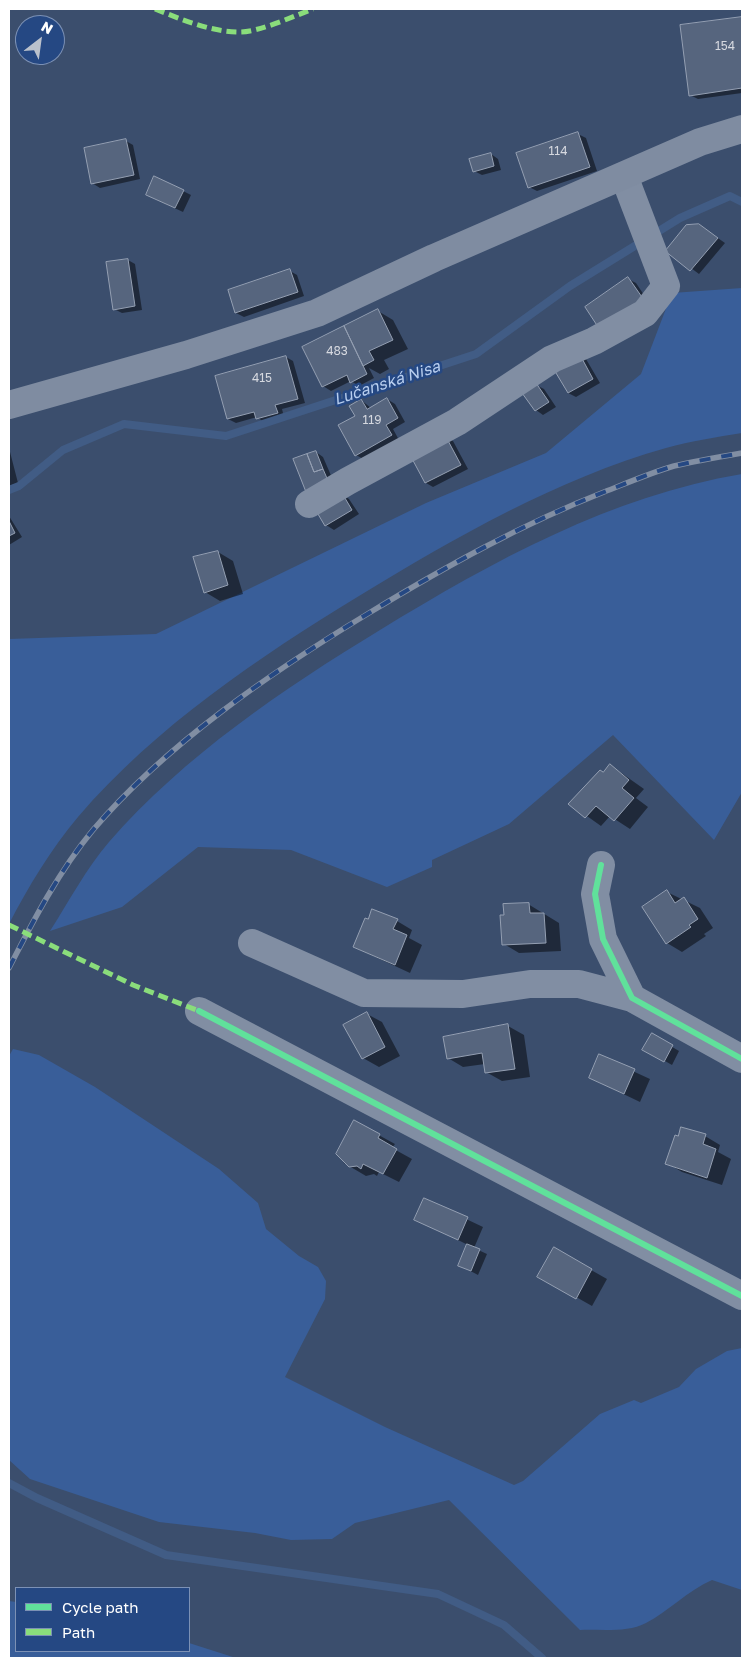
<!DOCTYPE html>
<html>
<head>
<meta charset="utf-8">
<style>
	body { margin:0 }
	#map { position:relative; width:751px; height:1667px; overflow:hidden; background:#3b4e6d; font-family:"Golos Text",sans-serif }
	canvas { display:block }
	.frame { position:absolute; inset:0; border:10px solid #fff; pointer-events:none }
	.legend { position:absolute; left:15px; top:1587px; width:175px; height:65px; box-sizing:border-box; background:#254883; border:1px solid #7c91b5; margin:0; padding:6px 9px; list-style:none; font-size:15px; color:#fff }
	.legend li { display:flex; align-items:center; gap:10px; height:25px }
	.legend b { width:25px; border:1px solid #7c91b5 }
	.north { position:absolute; left:15px; top:15px; width:50px; height:50px; box-sizing:border-box; background:#254883; border:1px solid #7c91b5; border-radius:50%; rotate:30deg; font-size:14px; font-weight:700; line-height:20px; text-align:center; color:#fff }
	.north::after { content:''; display:block; margin:auto; width:18px; height:22px; background:#bac1cc; clip-path:polygon(50% 0,100% 100%,50% 72%,0 100%) }
</style>
</head>
<body>
<div id="map">
<canvas width="751" height="1667"></canvas>
<div class="frame"></div>
<ul class="legend">
<li><b style="height:6px;background:#60e19b"></b>Cycle path</li>
<li><b style="height:6px;background:#8add7b"></b>Path</li>
</ul>
<div class="north">N</div>
</div>
<script>
const c = document.querySelector('canvas').getContext('2d');
c.lineJoin = 'round';
function paint(path, color) {
  c.fillStyle = color;
  c.fill(path, 'evenodd');
}
function trace(path, color, width, dash) {
  c.strokeStyle = color;
  c.lineWidth = width;
  c.lineCap = dash ? 'butt' : 'round';
  c.setLineDash(dash || []);
  c.stroke(path);
}
function label(font, color, halo, rows, align = 'center') {
  c.font = font + ' "Golos Text",sans-serif';
  c.lineWidth = 5;
  c.setLineDash([]);
  c.textBaseline = 'middle';
  c.strokeStyle = halo;
  c.fillStyle = color;
  for (const [text, x, y, turn = 0] of rows) {
    c.save();
    c.translate(x, y);
    c.rotate((+turn || 0) * Math.PI / 180);
    c.textAlign = isNaN(turn) ? turn : align;
    if (halo) c.strokeText(text, 0, 0);
    c.fillText(text, 0, 0);
    c.restore();
  }
}
paint(new Path2D(`
	M742,288v145c-25,4 -51,8 -76,15 -109,31 -210,89 -307,148 -100,61 -204,131 -281,221 -27,32 -50,70 -69,107v-285l147,-5 270,-131 120,-50 95,-79 31,-81z
	M742,474v318l-28,48 -101,-105 -104,89 -77,36v7l-45,20 -96,-37 -93,-3 -76,60 -72,24c19,-30 36,-62 59,-89 75,-86 174,-153 271,-212 113,-69 231,-134 362,-156z
	M13,1049l26,6 56,32 124,82 39,34 8,26 33,27 19,11 8,14 -1,18 -40,78 100,50 129,58 9,-4 77,-67 34,-14 7,3 38,-16 17,-18 31,-18 15,-3v242l-30,-10c-25,11 -43,31 -66,43 -19,10 -46,6 -66,7l-131,-130 -94,23 -23,16 -41,1 -36,-7 -96,-11 -129,-43 -21,-19v-404z
	M9,1601l7,1v49h173v-8l47,15h-227z`), '#395e99');
paint(new Path2D(`
	M742,18v75l-44,6 -8,-4 -8,-69z
	M578,134l8,4 11,33 -60,20 -8,-4z
	M126,141l7,4 7,34 -40,9 -8,-5z
	M491,154l7,5 3,11 -19,5 -8,-4z
	M183,191l8,4 -8,17 -28,-13z
	M699,225l26,18 -26,31 -32,-24z
	M128,260l7,4 7,46 -20,3 -8,-4z
	M290,271l7,4 7,21 -60,21 -8,-4 -6,-22z
	M628,279l8,4 14,21 -19,13z
	M378,311l15,9 15,29 -24,11 5,9 -9,5 -11,-6 5,10 -15,8 -8,-5 -20,10 -8,-5z
	M286,357l7,4 12,42 -23,6 2,8 -19,6 -8,-6 -21,6 -8,-4z
	M586,359l14,24 -24,14 -8,-4 -14,-25z
	M536,385l8,4 12,18 -13,8 -7,-5z
	M387,399l8,5 10,18 -12,7 6,11 -36,19 -7,-4v-38l5,-17 10,8z
	M445,436l8,5 15,28 -35,18 -7,-4z
	M9,448l9,35 -9,3z
	M316,452l7,5 13,30 -21,9z
	M342,494l7,5 10,15 -25,16 -8,-5 -9,-16z
	M9,516l13,21 -13,8z
	M218,552l15,9 10,33 -23,7 -15,-9z
	M610,765l34,24 -8,9 12,9 -18,22 -20,-13 -9,10 -31,-22z
	M667,892l33,16 13,20 -9,6 2,2 -24,16 -15,-9z
	M528,904l31,19 2,28 -42,2 -15,-9z
	M397,921l15,9 -3,8 13,7 -12,28 -56,-26z
	M367,1014l15,8 18,34 -21,11 -16,-9z
	M508,1026l16,9 6,42 -28,4 -16,-9 -1,-8 -22,3 -15,-9z
	M652,1035l27,16 -7,14 -28,-16z
	M600,1056l50,23 -10,23 -50,-24z
	M355,1122l40,22 -3,4 20,11 -13,23 -20,-10 -2,4 -3,-2 -8,2 -22,-13 -3,-7z
	M705,1136l15,9 -2,7 13,7 -9,26 -40,-13 -15,-9z
	M424,1199l59,28 -9,21 13,6 -9,21 -19,-10 9,-20 -52,-26z
	M554,1249l53,30 -15,27 -53,-30z`), '#0007');
trace(new Path2D(`
	M9,490l10,-4 44,-36 61,-26 102,12 250,-82 94,-68 110,-68 50,-22 12,6
	M9,1483l28,15 129,57 272,39 66,31 38,33`), '#415c85', 8);
const building = new Path2D(`
	M742,17v71l-53,8 -9,-71z
	M578,132l12,35 -62,21 -12,-35z
	M126,139l8,36 -43,9 -7,-36z
	M491,153l3,13 -21,6 -4,-13z
	M154,176l30,14 -9,18 -29,-13z
	M699,224l19,14 -28,33 -25,-20 21,-26z
	M128,259l7,47 -22,4 -7,-48z
	M290,269l8,23 -63,21 -7,-23z
	M628,277l16,23 -44,30 -15,-23z
	M378,309l15,31 -24,11 5,9 -11,6 -19,-40z
	M344,326l23,48 -17,9 -3,-8 -25,12 -20,-40z
	M579,353l14,26 -25,14 -15,-25z
	M286,356l12,43 -23,6 3,8 -22,6 -2,-7 -27,7 -12,-43z
	M536,383l13,19 -14,9 -13,-18z
	M387,398l11,20 -12,7 6,10 -37,21 -17,-31 17,-9 -6,-10 12,-7 6,10z
	M445,435l16,30 -36,18 -16,-30z
	M316,451l7,18 -9,3 -7,-18z
	M307,454l7,18 9,-3 6,14 -23,9 -13,-33z
	M342,493l10,17 -27,16 -10,-17z
	M9,521l6,12 -6,3z
	M218,551l10,34 -24,8 -11,-36z
	M610,764l19,16 -7,8 12,10 -20,23 -18,-15 -11,12 -17,-14 32,-34 3,2z
	M667,890l8,13 9,-6 14,22 -9,6 2,2 -25,17 -24,-37z
	M529,903l1,10h14l2,30 -44,2 -2,-30h4l-1,-11z
	M372,909l26,10 -5,10 14,6 -12,30 -42,-18 12,-29 3,1z
	M367,1012l18,35 -23,12 -19,-34z
	M508,1024l7,45 -30,4 -3,-20 -35,6 -4,-22z
	M652,1033l21,12 -9,17 -22,-12z
	M599,1054l36,15 -11,25 -35,-16z
	M354,1120l26,14 -2,4 19,11 -14,25 -20,-10 -2,5 -4,-3 -8,1 -13,-13z
	M681,1127l25,7 -3,10 13,5 -9,29 -42,-14 10,-29 3,1z
	M424,1198l44,19 -10,23 -44,-20z
	M467,1244l13,5 -9,22 -13,-5z
	M554,1247l38,22 -16,30 -39,-22z`);
paint(building, '#56657e');
trace(building, '#949fb2', 1);
trace(new Path2D(`
	M309,504l39,-23 109,-59 95,-63 42,-18 51,-28 21,-27 -42,-110
	M601,865l-6,29 8,45 29,59 110,61
	M252,943l112,50 99,1 67,-10h49l53,14
	M199,1011l543,285`), '#818ea3', 28);
trace(new Path2D(`
	M9,405l177,-50 131,-42 117,-55 266,-116 42,-13`), '#7f8ca1', 28);
const rail = new Path2D(`
	M9,968c24,-47 50,-97 84,-138 73,-86 180,-159 276,-217 76,-46 153,-89 235,-121 23,-9 46,-19 70,-26 22,-5 45,-9 68,-13`);
trace(rail, '#818ea3', 5.5);
trace(rail, '#254883', 4, [11]);
trace(new Path2D(`
	M155,9c26,10 55,23 85,23 19,0 54,-16 73,-23
	M9,925l124,60 66,26`), '#8add7b', 5, [10, 5]);
trace(new Path2D(`
	M601,865l-6,29 8,45 29,59 110,61
	M199,1011l543,285`), '#60e19b', 6);
label('12px', '#d5d8df', null, [
	["154",725,46],
	["114",558,151],
	["483",337,351],
	["415",262,378],
	["119",372,420]
]);
label('italic 16px', '#b8ceef', '#254883', [
	["Lučanská Nisa",387,383,-18]
]);
</script>
</body>
</html>
